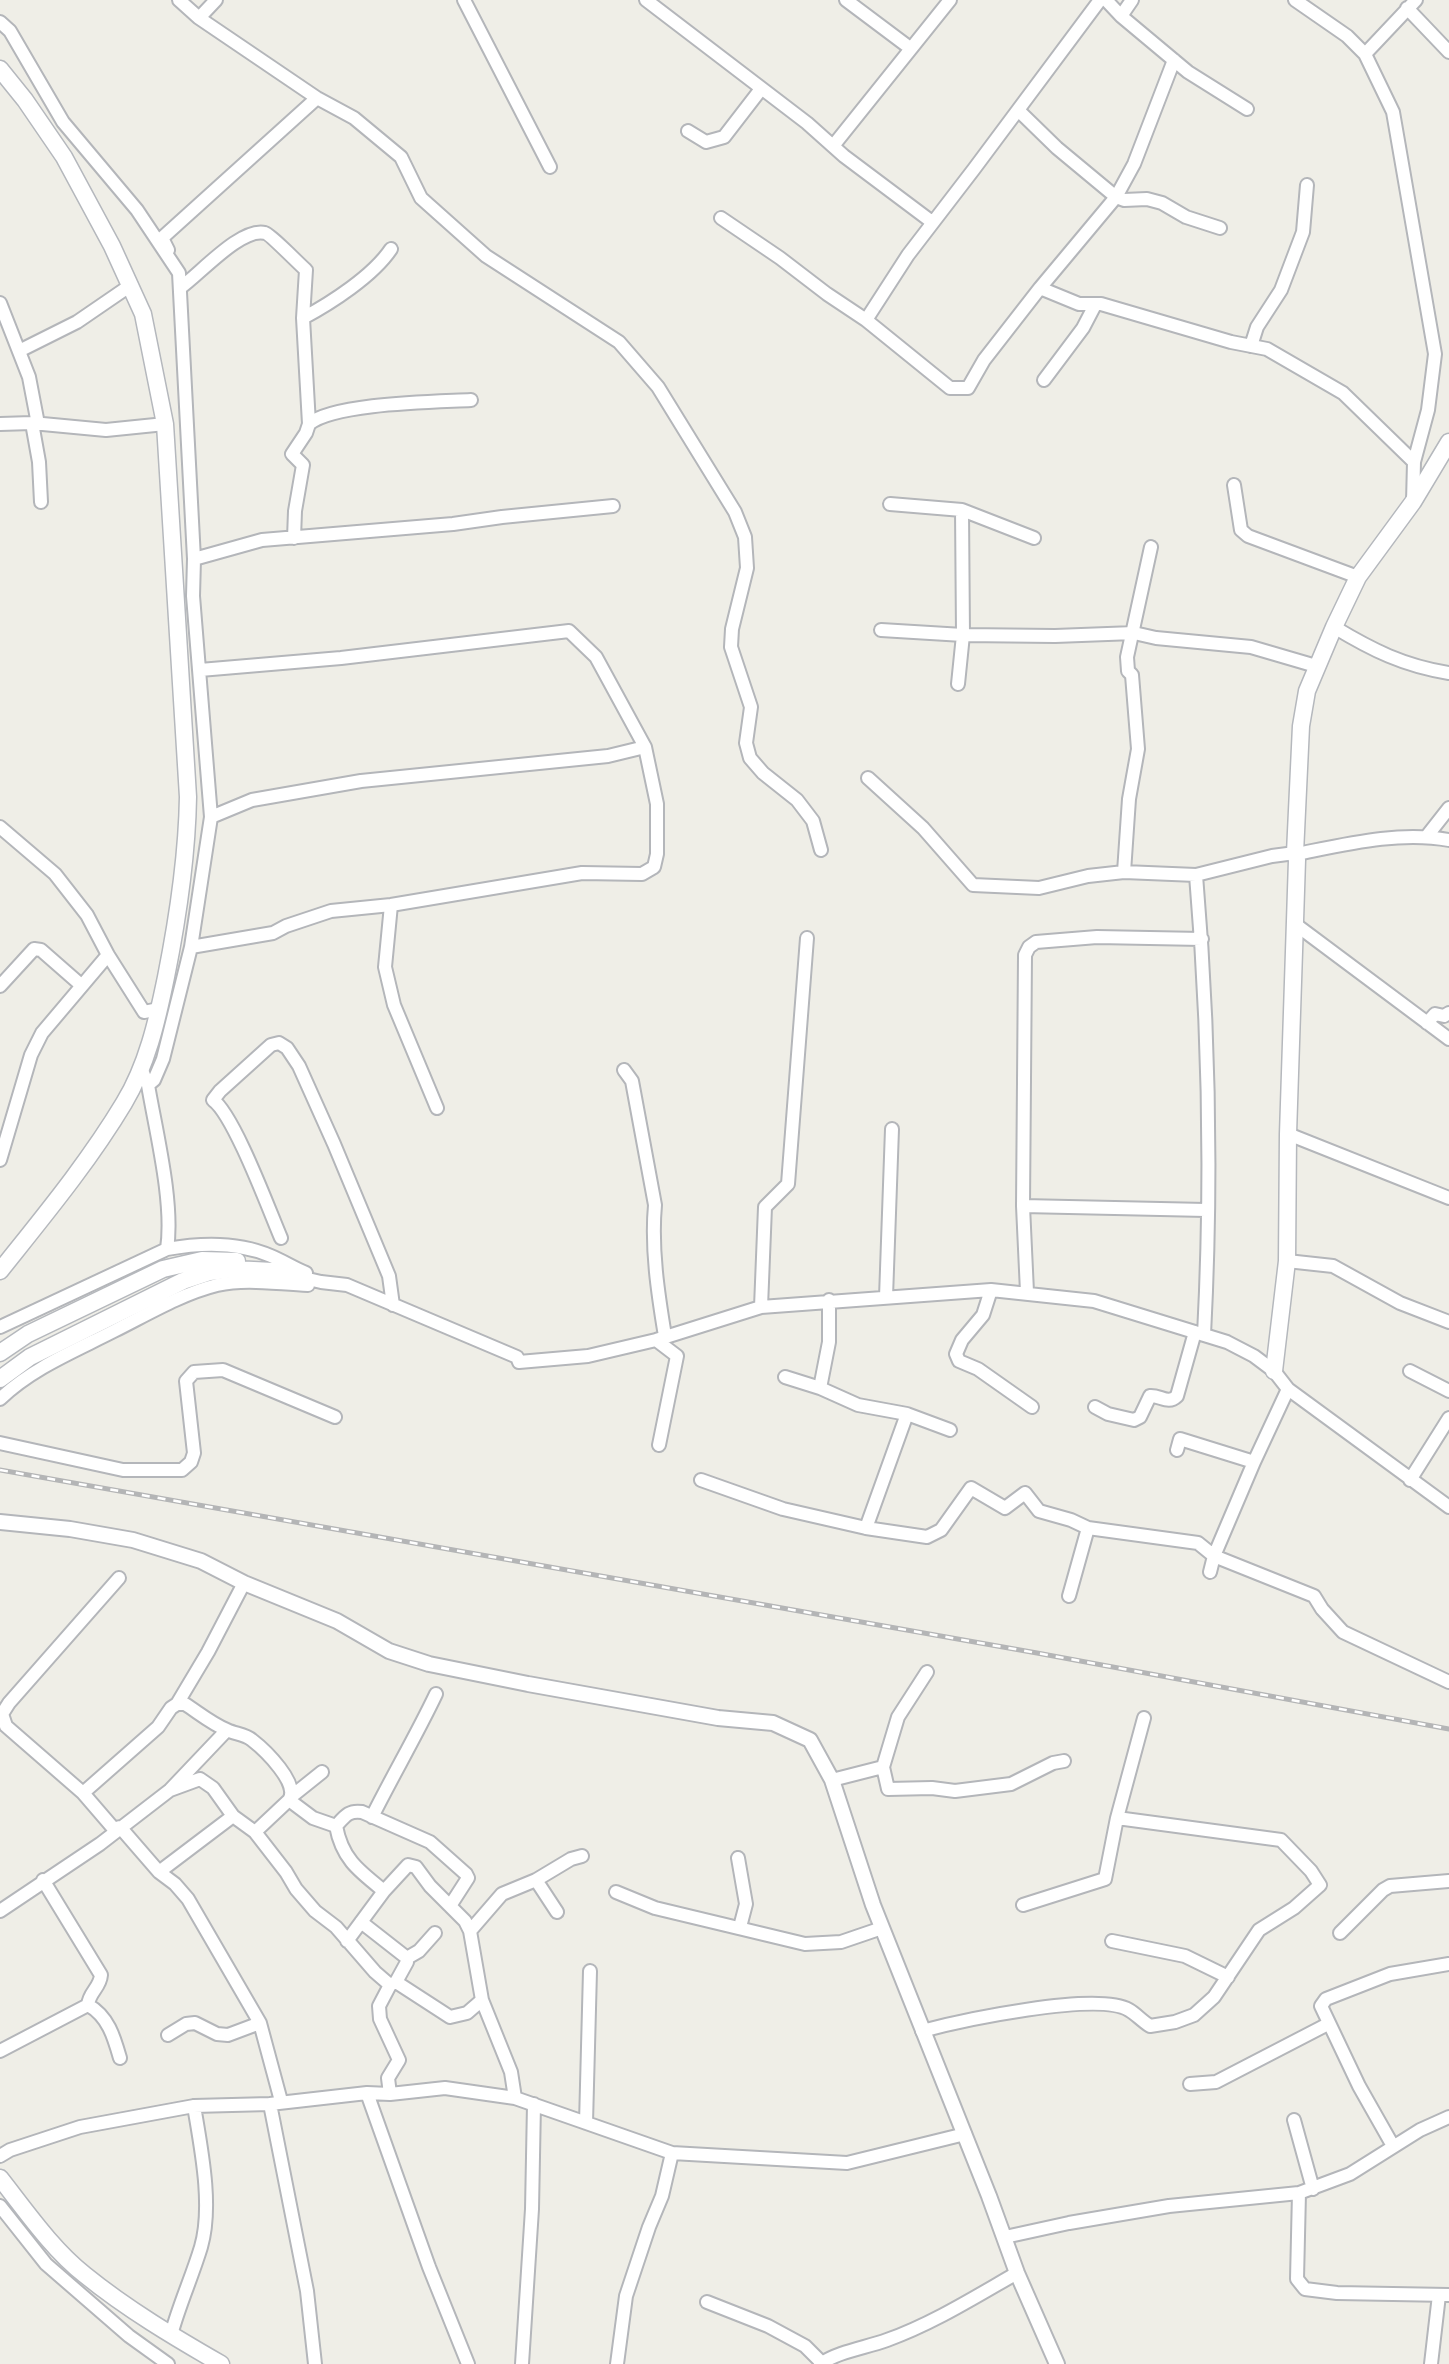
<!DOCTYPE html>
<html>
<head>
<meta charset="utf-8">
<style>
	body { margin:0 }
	canvas { display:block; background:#efeee7 }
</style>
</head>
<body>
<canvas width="1449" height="2364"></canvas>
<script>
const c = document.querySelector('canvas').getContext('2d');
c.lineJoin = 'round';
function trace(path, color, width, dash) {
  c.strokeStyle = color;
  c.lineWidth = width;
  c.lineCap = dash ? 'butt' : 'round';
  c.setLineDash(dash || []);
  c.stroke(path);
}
const minor = new Path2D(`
	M179,0l20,18 118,80 37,20 47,39 20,41 65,58 133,86 39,45 77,125 10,25 2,31 -15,61 -1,18 20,60 -5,36 4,15 13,15 34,27 16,21 8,29
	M464,0l86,167
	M646,0l161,123 37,33 88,66
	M846,0l64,48
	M1106,0l15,16 67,56 59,37
	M1295,0l52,36 18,18 28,58 42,242 -7,56 -14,52 -1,40
	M1407,8l42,44
	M1121,16l11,-16
	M199,18l17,-18
	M0,22l10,9 53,91 74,88 42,63 15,286 -1,37 18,221 -20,130 -28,112 -9,21 -6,5 -7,-17
	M1365,54l51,-54
	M1019,111l38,37 59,49 8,3 23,-1 15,4 24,14 34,11
	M688,131l18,11 18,-5 37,-48
	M833,146l117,-146
	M721,218l59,40 47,36 39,26 84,68h18l16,-28 56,-72 76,-91 18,-33 40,-104
	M168,250l-6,-12 155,-140
	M180,288c20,-14 61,-61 85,-55 5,1 34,31 41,37l-3,48 6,106 -3,9 -14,21 11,11 -8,46 -1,27
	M1040,288l39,16h22l130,38 36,7 76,44 71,69
	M0,303l29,74 9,47
	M303,318c28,-15 70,-42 88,-69
	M866,320l42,-65 66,-86 126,-169
	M1251,346l6,-19 24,-37 22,-58 4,-47
	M19,351l58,-29 54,-37
	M1044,380l39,-52 12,-23
	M32,423l7,39 2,40
	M0,424l32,-1 74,7 59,-6
	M309,424c25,-21 125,-22 162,-24
	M1234,485l7,45 7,6 110,41
	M890,504l72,6 72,28
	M194,559l68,-19 191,-16 49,-7 111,-11
	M1334,627c38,23 70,39 115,46
	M881,630l82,5 92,1 79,-3 22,5 95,9 65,19
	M958,684l5,-49 -1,-125
	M868,778l55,50 50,57 66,3 49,-12 36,-4 72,3 76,-19 23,-3
	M211,817l41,-17 109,-19 247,-25 37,-9
	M0,827l55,47 32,41 21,40 36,57 15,-3
	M1427,836l22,-28
	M1297,854c50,-10 102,-23 152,-14
	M1124,872l5,-73 9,-50 -6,-74 -4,-4 -1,-14 24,-110
	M1196,875c13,152 16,307 8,460
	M391,905l-6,62 9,38 43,103
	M1295,924l154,115
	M191,947l82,-14 13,-7 45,-15 60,-6 191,-32 60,1 12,-7 3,-13v-50l-12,-57 -49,-90 -27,-26 -228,27 -141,12
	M0,986l34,-37 7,1 40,35
	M1427,1023l8,-9 9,2 5,-3
	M624,1070l8,11 23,124c-4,43 3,89 10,131
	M148,1085c8,47 26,118 19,164
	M1288,1134l161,64
	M0,1160l31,-105 11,-22 66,-78
	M1023,1206l183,4
	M281,1238c-12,-28 -47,-123 -68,-138l7,-9 51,-46 8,-2 8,5 12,18 35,78 55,132 4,29
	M1287,1261l46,5 67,37 49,19
	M273,1271l48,11 26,3 170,72 2,5 69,-6 68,-16 105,-33 230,-17 103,11 133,41 27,14 20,15 14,18 161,118
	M991,1290l-8,25 -21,25 -6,14 3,7 19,8 54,38
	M1027,1292l-4,-86 2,-251 4,-8 7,-5 61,-5 105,2
	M886,1297l6,-168
	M761,1307l4,-100 23,-23 19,-246
	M0,1327l167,-78c33,-6 72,-7 104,7 12,5 23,12 35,17
	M656,1340l21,16 -18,89
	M1410,1371l39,20
	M785,1377l35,11 38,17 49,9 43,16
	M820,1388l9,-46v-42
	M1288,1389l-34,73 -40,94 100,40 8,13 21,23 106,50
	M0,1399c32,-31 75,-48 114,-68 34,-17 67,-37 103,-46 30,-7 60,-1 91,0
	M1095,1407l13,7 26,6 6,-3 10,-21c10,-1 18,9 27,0l18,-64
	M0,1443l123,27h59l9,-8 3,-9 -8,-72 8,-9 29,-2 112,47
	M1177,1450l3,-11 74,23
	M701,1480l82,29 83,19 61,9 14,-7 30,-42 34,20 20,-15 14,18 32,9 17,8 110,15 16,13 -4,16
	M1410,1480l39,-62
	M866,1528l41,-114
	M119,1578l-110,125 -7,11 4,12 77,67 31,36 6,-2 39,45 16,12 13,15 72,124 21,78
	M1069,1596l19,-68
	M177,1704l31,-52 36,-69
	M883,1767l5,22 44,-1 23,3 56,-7 42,-21 11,-2
	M832,1780l51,-13 15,-50 29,-45
	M170,1790l30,-11 13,9 20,28 22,16 31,40 10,17 19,22 21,16 39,45 15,13 -11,21 1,13 19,41 -11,18 2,16
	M83,1793l75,-66 13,-19 6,-4h8c14,9 27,20 42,26 8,4 18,4 25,10 13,10 48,44 37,60l-34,32
	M292,1796l30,-24
	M289,1800l24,18 23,8c9,-10 13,-16 26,-14l68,30 36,32 2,4 -18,28
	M372,1817c21,-42 44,-81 64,-123
	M336,1826c6,33 23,45 48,65
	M738,1858l8,46 -6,23
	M159,1872l74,-56
	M43,1880l58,95c-1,13 -12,17 -13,30
	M536,1880l35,-21 11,-3
	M616,1892l39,16 150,36 36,-2 41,-14
	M1023,1905l82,-26 12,-61 27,-100
	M0,1911l100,-67 70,-54 57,-60
	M361,1922l46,36v4l-11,20
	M470,1931l32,-37 34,-14 21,32
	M1340,1933l43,-43 7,-4 59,-5
	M347,1941l37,-50 24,-26 8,2 14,19 35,35 5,10 12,69 29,72 4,26
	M1112,1941l73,15 43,21
	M407,1958l12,-7 16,-18
	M390,1985l6,-3 54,35 17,-4 15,-13
	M922,2031c37,-10 175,-40 207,-21 7,4 13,11 21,16l25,-4 19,-7 20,-18 45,-67 35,-22 26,-23 -9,-14 -30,-31 -164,-22
	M168,2035l18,-11 9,-1 22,11 11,1 32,-12
	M0,2051l88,-46c20,11 26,32 32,53
	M1190,2084l26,-2 112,-58
	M367,2093l62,174 39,97
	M270,2104l37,187 8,73
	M1294,2120l19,69
	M586,2123l4,-152
	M1393,2146l-34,-60 -38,-80 5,-7 64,-25 59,-10
	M0,2156l10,-6 70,-23 114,-21 76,-2 97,-11 23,1 55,-6 70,10 157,55 175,10 118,-29
	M1299,2193l-2,86 8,10 32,4 112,2
	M0,2206l46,58 83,72 39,28
	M1005,2237l64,-14 100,-17 130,-13 51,-19 70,-44 29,-13
	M707,2302l61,24 37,20 16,16
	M171,2335c8,-30 21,-58 30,-88 12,-41 0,-99 -7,-141
	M522,2364l10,-155 2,-105
	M617,2364l9,-68 23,-69 13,-31 10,-43
	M820,2364c20,-13 45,-16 67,-24 45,-16 88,-43 130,-67
	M1431,2364l8,-69`);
const tertiary = new Path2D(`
	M0,1522l70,7 63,11 68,21 43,22 93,38 52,30 40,13 99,20 190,34 55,5 37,17 22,40 41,125 116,291 28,77 40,91`);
const secondary = new Path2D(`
	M0,69l25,31 39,57 48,89 31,68 22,110 23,373c-1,61 -10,120 -22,180 -9,44 -19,88 -42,126 -36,60 -81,114 -124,168
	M0,1353l28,-19 135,-65 39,-9 35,1
	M1274,1371l13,-110 1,-127 9,-274 -2,-7 6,-127 6,-35 27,-64 24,-50 55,-75 36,-60
	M0,1379l30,-22 153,-76 27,-9 24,-3 39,2
	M0,2178c26,33 52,71 85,97 42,34 89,62 136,89`);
trace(minor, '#b4b6ba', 16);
trace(tertiary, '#b4b6ba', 18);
trace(secondary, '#b5b8bd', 19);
trace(minor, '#fff', 12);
trace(tertiary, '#fff', 14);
trace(secondary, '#fff', 16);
const rail = new Path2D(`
	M0,1470l1037,183 412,76`);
trace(rail, '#b4b5b6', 5);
trace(rail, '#fff', 2.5, [8]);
</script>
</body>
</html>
